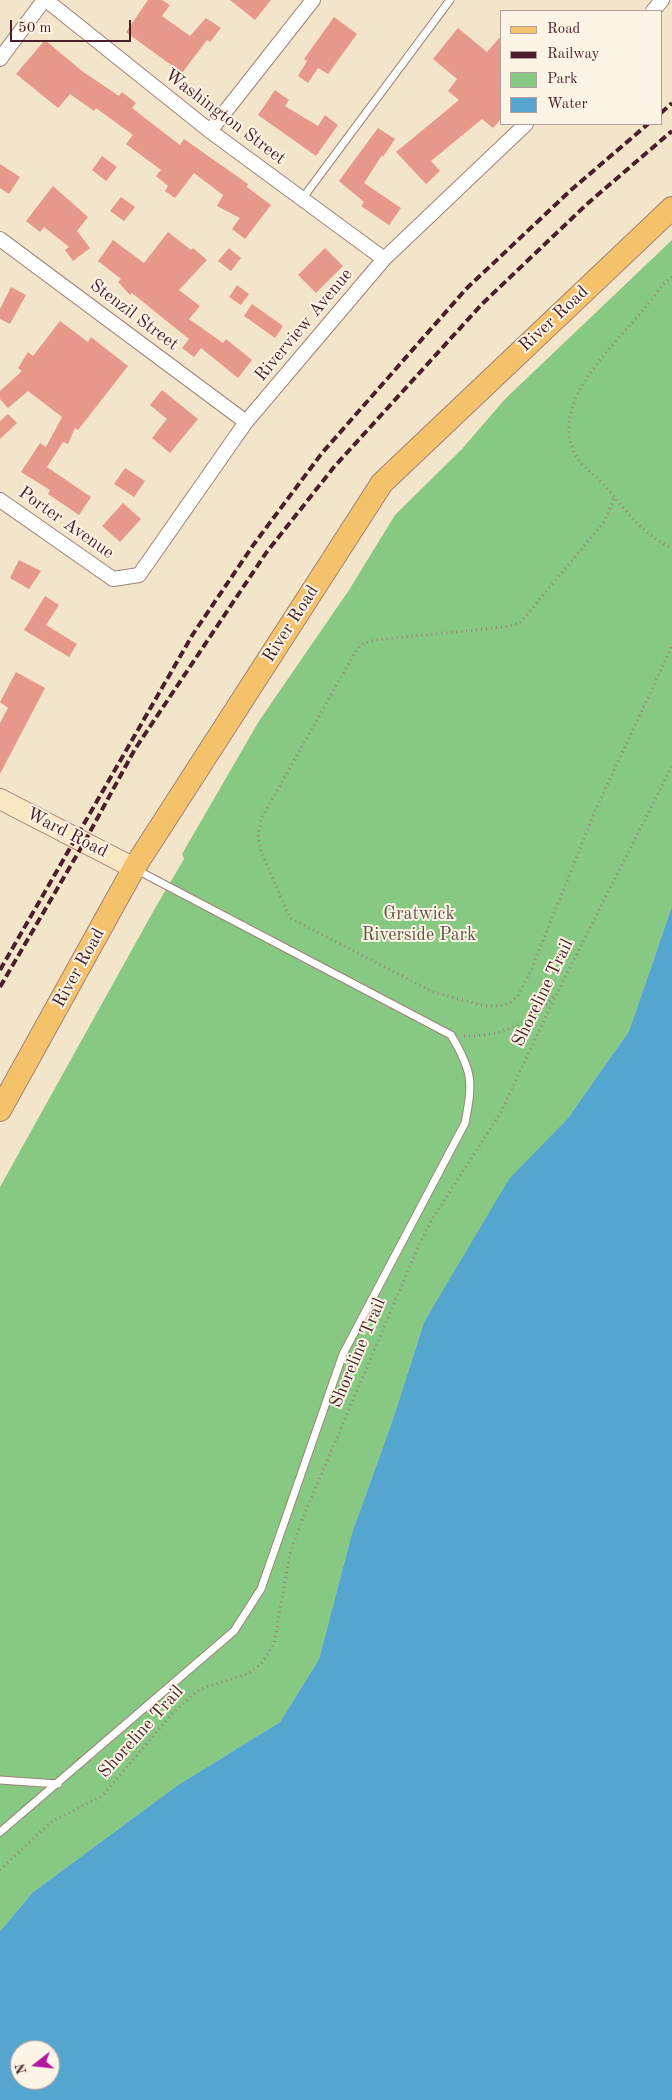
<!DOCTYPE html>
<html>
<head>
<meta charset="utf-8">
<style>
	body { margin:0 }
	#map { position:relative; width:672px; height:2100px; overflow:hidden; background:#f3e5c9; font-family:"Old Standard TT",serif }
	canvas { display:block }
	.legend { position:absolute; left:500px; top:10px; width:162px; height:115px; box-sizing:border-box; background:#fcf5e5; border:1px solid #b59f9b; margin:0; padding:6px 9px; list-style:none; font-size:15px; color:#4a1f2b }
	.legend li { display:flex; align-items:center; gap:10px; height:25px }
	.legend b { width:25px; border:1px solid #b59f9b }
	.north { position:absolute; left:10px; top:2040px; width:50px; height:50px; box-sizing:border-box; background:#fcf5e5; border:1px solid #b59f9b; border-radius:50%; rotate:254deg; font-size:14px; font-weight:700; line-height:20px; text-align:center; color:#4a1f2b }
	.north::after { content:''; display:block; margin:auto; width:18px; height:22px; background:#b5179e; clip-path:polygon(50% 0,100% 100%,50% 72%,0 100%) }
	.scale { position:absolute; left:10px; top:20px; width:121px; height:22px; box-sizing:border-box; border:2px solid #4a1f2b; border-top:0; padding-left:6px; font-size:15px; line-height:18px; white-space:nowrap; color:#4a1f2b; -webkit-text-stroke:4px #fcf5e5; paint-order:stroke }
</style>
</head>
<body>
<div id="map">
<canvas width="672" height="2100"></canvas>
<ul class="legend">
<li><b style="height:6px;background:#f3c26a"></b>Road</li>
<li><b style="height:6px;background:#4a1f2b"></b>Railway</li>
<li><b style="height:14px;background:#87c982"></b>Park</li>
<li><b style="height:14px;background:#54a6cf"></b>Water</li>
</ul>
<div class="north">N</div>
<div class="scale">50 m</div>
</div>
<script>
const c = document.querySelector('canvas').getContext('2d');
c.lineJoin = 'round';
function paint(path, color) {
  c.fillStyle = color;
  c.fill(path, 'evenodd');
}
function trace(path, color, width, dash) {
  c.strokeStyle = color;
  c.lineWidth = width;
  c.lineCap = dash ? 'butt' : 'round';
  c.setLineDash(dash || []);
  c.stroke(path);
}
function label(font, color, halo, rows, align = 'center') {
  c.font = font + ' "Old Standard TT",serif';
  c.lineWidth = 4;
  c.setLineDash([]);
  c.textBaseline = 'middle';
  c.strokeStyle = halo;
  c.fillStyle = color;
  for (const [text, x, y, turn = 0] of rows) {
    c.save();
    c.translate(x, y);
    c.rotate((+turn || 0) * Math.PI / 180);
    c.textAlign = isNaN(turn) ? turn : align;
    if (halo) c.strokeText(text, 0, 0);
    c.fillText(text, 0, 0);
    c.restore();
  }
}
paint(new Path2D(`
	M672,240v666l-43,125 -61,87 -59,62 -85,142 -31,97 -41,114 -33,126 -39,63 -102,63 -145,107 -33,39v-744l154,-277 30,-51 -2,-5 77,-133 90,-131 46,-75 67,-66 43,-50z`), '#87c982');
paint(new Path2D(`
	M672,906v1194h-672v-169l33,-39 145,-107 102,-63 39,-63 33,-126 41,-114 31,-97 85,-143 59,-61 61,-87zM20,2050h30v30h-30z`), '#54a6cf');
paint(new Path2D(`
	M148,0h14l8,5 -8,11 28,20 16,-18 15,10 -11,14 -3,-2 -25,33 -56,-41z
	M230,0h41l-16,20z
	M334,17l23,17 -29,40 -10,-6 -10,15 -10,-7 9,-15 -3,-2z
	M458,28l29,24 14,-16v83l-8,9 -11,-9 -51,42 9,10 -14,13 -30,-32 63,-52 -11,-9 9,-12 -24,-20z
	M45,40l37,31 37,25 3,-4 14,11 -4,5 48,37 4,-6 64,45 -1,3 24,18 -26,34 -13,-10 8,-11 -23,-12 6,-11 -29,-22 -19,25 -10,-7 3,-5 -12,-10 5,-6 -35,-26 7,-9 -37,-27 -2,3 -24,-17 -12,14 -42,-34z
	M275,90l14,10 -4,6 33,20 7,-11 13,10 -22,31 -58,-41z
	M378,128l17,11 -12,18 -1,-2 -18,28 37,25 -12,17 -28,-19 3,-4 -25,-21z
	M102,156l15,11 -11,14 -14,-11z
	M0,164l20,13 -11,17 -9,-6z
	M53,186l35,31 -11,14 13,17 -17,13 -8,-11 4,-3 -25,-20 -4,5 -14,-11z
	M121,197l14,10 -11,14 -14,-10z
	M168,232l23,18 2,-2 14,12 -28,30 21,16 -11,13 34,24 3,-4 26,21 -14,18 -37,-30 -7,9 -12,-9 7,-9 -57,-46 -2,2 -12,-13 3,-3 -23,-18 15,-21 31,23z
	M229,248l12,10 -10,13 -13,-10z
	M325,248l18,18 -27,27 -18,-18z
	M237,285l12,9 -8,11 -12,-8z
	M11,287l15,8 -16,29 -10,-5v-10z
	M252,304l31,22 -8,12 -31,-22z
	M60,321l28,21 3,-5 37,29 -50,64 -3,-2 -7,16 -5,-2 -16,25 44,30 -12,18 -31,-21 2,-4 -29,-18 19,-29 6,4 16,-30 -34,-26 -20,17 -8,-9v-8l22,-20 -4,-3 10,-16 5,4z
	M162,390l36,29 -28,34 -18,-15 15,-19 -17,-14z
	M8,414l9,9 -17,16v-18z
	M125,468l20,13 -11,16 -20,-13z
	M123,503l18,16 -21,23 -18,-16z
	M19,560l22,11 -12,18 -19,-11z
	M45,596l14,9 -13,20 31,19 -8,13 -45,-27z
	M16,672l29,16 -45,86v-51l8,-15 -8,-6z`), '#e6988b');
const service = new Path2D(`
	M302,199l148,-199
	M0,1780l58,4
	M0,1832l234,-201 27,-42 82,-235 122,-231c8,-41 8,-51 -14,-88l-314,-165`);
const minor = new Path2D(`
	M46,0l164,131 174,128
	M653,11l9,-11
	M0,59l44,-59
	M210,131l103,-131
	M0,239l246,183
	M0,500l113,79 26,-4 107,-153 138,-163 142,-135`);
const secondary = new Path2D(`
	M0,799l134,69`);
const primary = new Path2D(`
	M0,1110l134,-242 248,-385 290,-275`);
trace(service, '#9e827a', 9);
trace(minor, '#9e827a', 16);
trace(secondary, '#9e827a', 22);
trace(primary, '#9e827a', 24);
trace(new Path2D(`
	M672,277l-10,8c-29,47 -117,109 -87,169 7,14 21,21 31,33 20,24 37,48 66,61
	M614,499l-10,23 -84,101 -15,4 -130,13 -13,4 -8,10 -93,165 -3,16 3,17 29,66 143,74 52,14h15l11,-4 7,-6 14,-28 63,-157 77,-165
	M464,1036c37,1 66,-13 91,-41
	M0,1870l51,-48 51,-26 70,-82 24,-22 10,-5 41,-13 14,-10 13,-20 16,-91 12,-33 116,-273 13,-26 70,-109 56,-119 115,-227`), '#9e827a', 3, [1, 4]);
trace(service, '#fff', 7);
trace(minor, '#fff', 14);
trace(secondary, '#fae7c3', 20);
trace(primary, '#f3c26a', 22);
trace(new Path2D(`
	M661,113l11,-10
	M0,970l193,-336 61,-90 68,-91 144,-164 105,-99 77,-66
	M0,987l85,-146 50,-92 131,-196 68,-86 148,-163 105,-100 85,-73`), '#4a1f2b', 4, [8, 4]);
label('18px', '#4a1f2b', '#fcf5e5', [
	["Washington Street",225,117,37],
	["Stenzil Street",134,315,37],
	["River Road",554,319,-43],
	["Riverview Avenue",304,325,-50],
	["Porter Avenue",66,523,35],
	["River Road",291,624,-57],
	["Ward Road",67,833,27],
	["River Road",79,968,-61],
	["Shoreline Trail",543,993,-64],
	["Shoreline Trail",358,1353,-67],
	["Shoreline Trail",141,1732,-48]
]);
label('18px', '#5c5245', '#fcf5e5', [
	["Gratwick",419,914],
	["Riverside Park",419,935]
]);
</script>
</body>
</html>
